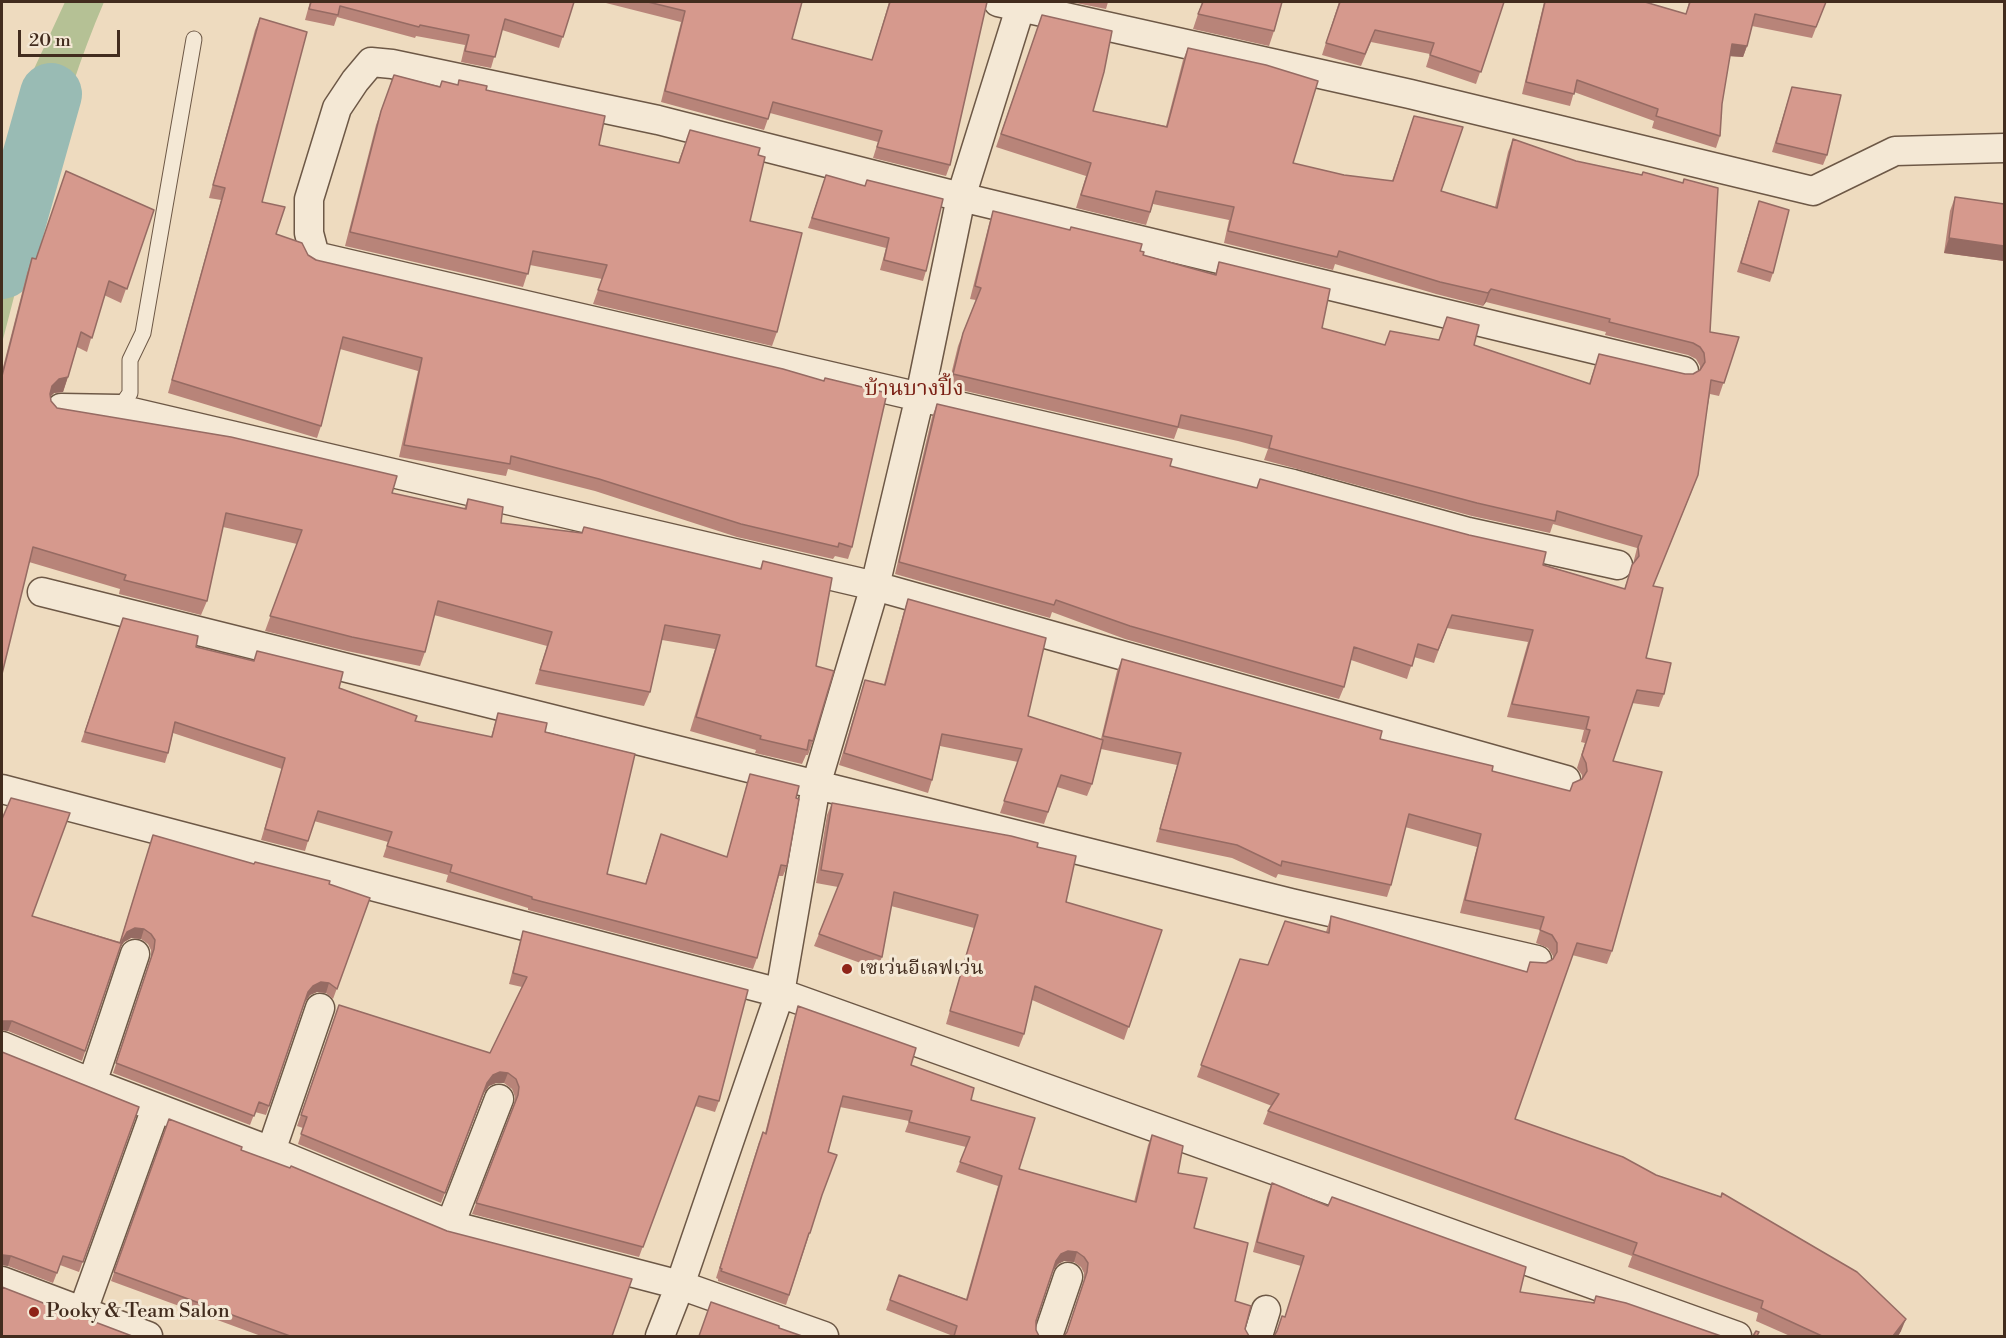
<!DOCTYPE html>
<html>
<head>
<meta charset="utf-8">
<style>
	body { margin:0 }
	#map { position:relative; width:2006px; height:1338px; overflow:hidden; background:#eedbbf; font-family:"Libre Bodoni",serif }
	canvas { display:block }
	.frame { position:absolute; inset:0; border:3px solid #422c1e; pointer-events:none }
	.scale { position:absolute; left:18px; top:30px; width:102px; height:27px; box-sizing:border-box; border:3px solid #422c1e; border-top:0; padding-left:8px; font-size:18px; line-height:21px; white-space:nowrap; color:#422c1e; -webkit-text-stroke:4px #f4e8d5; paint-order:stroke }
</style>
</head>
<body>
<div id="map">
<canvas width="2006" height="1338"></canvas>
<div class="frame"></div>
<div class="scale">20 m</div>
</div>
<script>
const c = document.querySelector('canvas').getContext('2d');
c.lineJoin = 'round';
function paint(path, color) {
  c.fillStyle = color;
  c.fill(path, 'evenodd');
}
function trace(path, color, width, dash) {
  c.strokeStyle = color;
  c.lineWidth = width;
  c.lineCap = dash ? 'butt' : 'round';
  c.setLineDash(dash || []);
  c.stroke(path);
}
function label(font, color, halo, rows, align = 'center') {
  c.font = font + ' "Libre Bodoni","Noto Serif Thai",serif';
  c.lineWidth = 6;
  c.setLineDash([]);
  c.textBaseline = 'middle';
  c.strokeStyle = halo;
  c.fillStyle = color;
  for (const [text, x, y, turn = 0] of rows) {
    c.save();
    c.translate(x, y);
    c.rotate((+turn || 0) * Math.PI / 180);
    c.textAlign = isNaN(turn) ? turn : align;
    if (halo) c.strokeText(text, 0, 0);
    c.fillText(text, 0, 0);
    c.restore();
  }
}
paint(new Path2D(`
	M65,2h39c-47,109 -71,226 -102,341v-130l19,-116z`), '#b5c195');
trace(new Path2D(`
	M2,268l49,-174`), '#99bbb4', 62);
const service = new Path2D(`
	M119,409l11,-16v-33l13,-27 51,-294`);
const minor = new Path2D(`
	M998,2l412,92 403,97 82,-40 109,-3
	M61,408l58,1 756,177 691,194
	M1618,565l-150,-33 -175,-48 -978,-228 -6,-23v-34l28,-91 18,-27 16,-19 21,2 266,56 303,77 723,174
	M42,592l1249,311 246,57
	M2,789l778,204 957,343
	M2,1046l90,37 179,68 179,74 230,60 144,51
	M92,1083l43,-129
	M271,1151l49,-143
	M450,1225l49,-126
	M2,1281l146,55
	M82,1313l74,-205
	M660,1336l20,-51 100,-292 36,-208 59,-199 45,-190 41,-199 61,-195
	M1048,1336l20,-59
	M1258,1336l8,-26`);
trace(service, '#6d5846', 17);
trace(minor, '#6d5846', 31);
trace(service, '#f4e8d5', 15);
trace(minor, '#f4e8d5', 28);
paint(new Path2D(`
	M310,2h264l-15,46 -57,-18 -11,38 -30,-6 4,-17 -49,-9 -1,2 -78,-21 -3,9 -29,-6z
	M602,2h200l-10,37 80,21 17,-58h98l-37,163 -4,11 -73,-18 5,-16 -108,-29 -6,17 -103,-28 20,-80z
	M1071,2h37l-2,7z
	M1202,2l72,29 -5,15 -76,-17z
	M1339,2h165l-28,82 -50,-17 4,-13 -59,-12 -10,24 -39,-11z
	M1544,2h101l41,12 3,-12h137l-14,36 -60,-12 -5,20 -4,11 -13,-1 -8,48 -2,32 -4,12 -64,-20 2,-7 -80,-29 -4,14 -48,-12z
	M1042,15l51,96 73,15 17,-66 5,-12 105,115 51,12 48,6 22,-65 27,75 54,16 13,-55 5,-13 63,22 107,22 1,-4 26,153 29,5 -20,59 -9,-2 -17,94 -40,98 -7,72 18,36 -5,13 -27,-4 -19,58 -1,190 -5,13 -35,-9 -57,164 386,212 -3,5h-108l-34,-15 2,-8 -130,-46 4,-11 -369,-132 5,-13 4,-5 -75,-29 43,-118 28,6 58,-33 5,-16 196,56 26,-13v-3l-5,-8 -12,-5 4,-13 -80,-17 17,-66 -72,-20 -14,58 -4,12 -109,-23 -2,4 -44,-20 -76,-16 21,-77 -76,-16 -9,35 -5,12 -30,-9 -13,37 -44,-11 18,-51 -78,-16 -8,34 -4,13 -89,-28 26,-85 19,4 20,-73 4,-12 120,117 73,23 16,-68 5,-12 258,80 112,32 78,20 12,-12v-4l-5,-7 8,-25 -4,-1 3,-12 -77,-13 21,-75 -81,-14 -13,35 -20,-6 -7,22 -56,-19 -7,27 -5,12 -214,-60 -73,-27 -2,6 -155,-44 37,-157 5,-13 233,62 87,22 3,-9 364,110 10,-26v-3l3,-12 -84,-24 -3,9 -78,-17 -208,-56 4,-11 -30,-8 -60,-13 -4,11 -226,-52 10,-41 18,-46 -6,-1 19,-75 4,-13 147,40 3,4 72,20 4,-13 103,66 62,17 54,-5 36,5 115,39 10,-30 86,20h8l7,-4v-4l-4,-7 -8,-4 -83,-20 1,-3 -120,-30 -3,4 -47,-12 -101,-30 -2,6 -109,-27 5,-23 -76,-16 -7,21 -70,-17 10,-32 -90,-29z
	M260,18l2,184 14,32 32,21 544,292 -4,12 -13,-3 -2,3 -96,-22 -142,-46 -87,-22 -2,7 -107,-19 19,-86 -78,-22 -19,77 -4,12 -149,-45 53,-193 -12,-2 46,-168z
	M394,75l45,11 19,-1 1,-5 27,10 113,55 79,18 12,-33 68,25 -8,66 27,111 -5,14 -179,-42 9,-25 -72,-14 -7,22 -178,-41 31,-121z
	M1792,87l35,68 -4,10 -51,-13z
	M826,175l100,96 -3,10 -43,-11 6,-22 -78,-20z
	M1955,197l49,7v57l-60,-8 6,-42z
	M1759,201l14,72 -3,9 -33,-10z
	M154,210l-33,93 -17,-8 -17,57 -10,-5 -14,45 -9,1 -4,4 1,4 6,7 335,85 72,16 4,-10 33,24 259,46 3,-8 53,105 -3,75 -5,14h-2l-4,9 -47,-11 1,-3 -66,-19 25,-82 -53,-9 -12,52 -6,14 -109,-22 12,-38 -113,-31 -9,37 -5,14 -73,-15 -82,-20 32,-87 -74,-17 -16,74 -6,14 -82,-21 1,-5 -91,-27 -27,112v-303l25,-98 5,-15 3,1z
	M123,618l73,29 143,41 76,33 76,16 7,-24 47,19 62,142 38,10 16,-50 66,23 20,-73 3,-10 46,24 -9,68 -4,10h-4l-22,82 -4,11 -225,-59v-2l-82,-26 2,-7 -65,-18 5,-15 -74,-21 -9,30 -44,-11 21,-71 -109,-36 -5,20 -3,10 -84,-21z
	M832,803l205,44 29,55 96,28 -38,110 -92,-40 -8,34 -5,13 -73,-23 28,-96 -83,-22 -9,51 -5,12 -63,-23 24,-59 -22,-4 11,-68z
	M2,819l30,97 88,26 33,-107 101,29 75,20 41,14 -37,101 -7,-6 -9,-1 -7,3 -5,7 -39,113 -11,-3 -5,13 -137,-52 38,-114v-9l-3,-6 -7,-5 -10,-1 -7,4 -4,6 -38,113 -74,-30 -6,-1z
	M523,931l196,170 -4,11 -20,-6 -56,151 -167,-43 42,-110 1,-7 -3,-8 -8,-6h-8l-7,3 -5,7 -43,110 -143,-59 5,-16 -6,-2 42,-121 151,48 32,-66 -13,-3 11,-42z
	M798,1006l113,59 60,35 48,69 115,33 14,-57 4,-10 31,11 -116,186 17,-50v-9l-3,-6 -7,-5 -10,-1 -6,3 -5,7 -17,50v9l3,6h-86l-67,-26 13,-35 67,24 32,-113 -42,-14 10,-25 -61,-15 4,-11 -69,-14 -12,45 -7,47 -35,106 -68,-24v-2l-2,-1 43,-136 6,-9 30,-117z
	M2,1052l137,55 -60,165 -19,-7 -7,18 -45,-17 -6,-1z
	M169,1119l72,31 371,186h-351l-150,-55z
	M1272,1183l248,109 -244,41 9,-16 16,-51 -48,-14 15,-59z`), '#b88479');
paint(new Path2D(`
	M1732,44l15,2 -4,11 -15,-1z
	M1949,238l55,8v15l-60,-8z
	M1491,289l-5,13 -3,4 5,-13z
	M68,377l-5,15 -9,1 -7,7 5,-14 7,-7z
	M135,928l9,1 -3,10 -10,-1 -7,4 -5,7 4,-10 4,-7z
	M321,982l8,1 -3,10 -9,-1 -7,3 -5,7 3,-10 5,-6z
	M3,1020l9,1 -4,10 -6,-1v-9z
	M500,1072l8,1 -4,10h-8l-7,3 -5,7 -43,110 46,-120 6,-8z
	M1068,1251l9,1 -3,10 -10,-1 -6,3 -5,7 3,-10 5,-7z
	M3,1255l8,1 -3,10 -6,-1v-9z
	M1906,1319l-5,12 -3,5h-5z`), '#966b63');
const building = new Path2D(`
	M311,2h263l-11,35 -58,-18 -10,38 -30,-6 4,-16 -49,-10 -1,2 -79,-21 -2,9 -29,-6z
	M648,2h154l-10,37 80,21 18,-58h97l-37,163 -73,-18 5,-16 -109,-29 -5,17 -103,-28 20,-80z
	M1203,2h79l-8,29 -76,-17z
	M1340,2h164l-23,70 -51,-17 4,-12 -59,-13 -10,24 -39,-11z
	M1545,2h100l41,12 4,-12h136l-10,25 -61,-13 -8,32 -15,-2 -10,60 -2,32 -64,-20 2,-7 -81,-29 -3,14 -48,-12z
	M1042,15l70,16 -8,41 -11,39 74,16 21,-79 78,17 52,16 -25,82 51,12 49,6 21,-65 49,11 -22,64 56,17 16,-69 63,22 66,14 1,-3 40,11 1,-4 34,9 -8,144 29,5 -15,46 -13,-3 -13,95 -45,111 10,2 -17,70 25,5 -7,31 -27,-4 -24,71 49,11 -50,179 -35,-8 -62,176 108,38 33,18 65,22 1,-4 135,79 49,47 -13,17h-71l-61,-28 2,-7 -130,-47 4,-11 -369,-132 11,-17 -78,-29 39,-106 28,6 17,-44 44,12 2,-17 196,56 3,-10 16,1 7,-4 4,-7v-9l-5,-8 -12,-5 4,-13 -79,-17 16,-66 -72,-20 -18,71 -109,-24 -1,5 -44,-21 -77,-16 21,-76 -78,-17 19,-77 260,72 -2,8 113,27 -1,5 78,20 3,-8 9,-4 5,-8 -1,-8 -4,-8 8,-25 -4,-1 3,-12 -77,-13 21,-74 -81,-15 -14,35 -20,-6 -6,22 -58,-19 -10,40 -214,-61 -74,-26 -2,5 -155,-43 38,-158 235,55 -2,7 87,22 3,-9 209,56 77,17 -3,13 82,24 7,-24 7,-9 -1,-9 4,-11 -85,-25 -2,10 -78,-18 -208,-55 3,-12 -29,-7 -62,-14 -3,12 -225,-53 10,-41 18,-45 -6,-2 18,-75 77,19 1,-3 71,17 -2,7 4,1 -1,3 73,20 3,-13 111,27 -8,39 63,17 5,-14 49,9 8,-23 32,8 -5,20 116,39 9,-30 86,20h8l7,-4 5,-8 -1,-9 -4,-6 -7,-4 -84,-21 1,-3 -119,-30 -3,4 -48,-11 -101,-31 -2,6 -109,-26 6,-24 -78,-16 -6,21 -69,-17 10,-32 -90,-29z
	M260,18l47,14 -45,170 23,5 -9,27 26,9 6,12 8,5 467,109 41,12 1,-3 62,15 -35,154 -13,-4 -1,4 -97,-23 -142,-45 -88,-23 -1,8 -106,-19 18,-87 -79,-21 -22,89 -149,-46 53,-192 -12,-3z
	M394,75l46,12 2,-6 16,4 1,-5 28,6 -1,4 119,26 -6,29 80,18 11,-33 70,18 -2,7 7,2 -15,64 52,12 -25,99 -179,-42 9,-25 -74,-14 -5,23 -178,-42 31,-121z
	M1792,87l49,8 -14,60 -51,-12z
	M66,171l88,39 -27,79 -18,-8 -17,57 -11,-6 -13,45 -9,2 -7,7 -2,8 1,7 6,7 174,29 166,39 -5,17 74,16 2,-10 35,8 -2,16 81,10 2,-6 177,42 2,-8 69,17 -16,88 18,5 -21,70 -4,-1 -2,10 -47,-11 1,-3 -65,-19 24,-82 -55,-10 -15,67 -110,-22 12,-38 -114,-31 -13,51 -73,-15 -82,-21 32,-86 -76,-17 -19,88 -83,-21 2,-5 -93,-28 -31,127v-298l30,-118 4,1z
	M826,175l39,11 2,-6 76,19 -17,72 -42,-11 5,-22 -77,-20z
	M1955,197l49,7v42l-55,-8z
	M1759,201l30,9 -16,63 -32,-10z
	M908,599l138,39 -18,78 75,24 -11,44 -31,-9 -13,37 -44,-11 18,-52 -80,-15 -10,46 -88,-27 21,-73 20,5z
	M123,618l75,18 -2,11 58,14 3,-10 86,21 -4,16 78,28 -2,5 77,16 6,-24 49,10 -2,9 90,22 -28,120 39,10 15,-50 66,23 23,-83 49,12 -3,12 3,1 -12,67 -6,-1 -24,93 -225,-59v-2l-82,-25 2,-7 -65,-19 5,-14 -74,-21 -10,30 -43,-12 20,-71 -110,-36 -7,31 -83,-21z
	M11,798l59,15 -38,103 88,27 33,-108 101,29 1,-2 75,19 -1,3 41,14 -33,91 -8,-6 -8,-1 -8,4 -5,6 -39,114 -10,-4 -5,14 -138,-53 38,-114 1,-9 -4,-6 -7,-5 -9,-1 -8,4 -4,7 -38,112 -73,-30h-10v-202z
	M832,803l179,33 27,7 -1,4 39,9 -10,46 96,28 -33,97 -94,-41 -11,48 -74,-23 28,-96 -84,-23 -12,65 -63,-23 24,-60 -22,-4z
	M523,931l225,59 -29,111 -20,-5 -56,151 -167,-44 42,-108 1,-8 -3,-8 -8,-6 -8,-1 -7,3 -6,8 -42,110 -144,-59 6,-17 -6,-2 38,-110 151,48 37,-76 -14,-4z
	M798,1006l118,42 -5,17 63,23 -3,12 64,18 -16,51 117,33 16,-67 31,11 -5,27 29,5 -13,50 54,15 -13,58 16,5 -6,23 4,7h-185l3,-4 20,-60 1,-9 -4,-6 -7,-5 -9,-1 -7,3 -5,7 -20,60v9l3,6h-85l3,-10 -67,-26 9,-25 68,25 35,-124 -42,-14 10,-25 -61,-15 3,-11 -69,-15 -15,56 9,3 -15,40 -12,38h-1l-20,62 -68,-24 1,-2 -2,-1 43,-136 3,2z
	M2,1052l137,55 -56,155 -20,-6 -6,17 -46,-17 -8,-1 -1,1z
	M169,1119l73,28 -1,3 49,18 1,-2 156,65 185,48 -20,57h-322l-176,-64z
	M1272,1183l56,23 4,-9 194,70 -6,25 74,11 2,-7 30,7 95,33h-447l3,-5 5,-15 3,1 19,-61 -47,-14z
	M2,1287l72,28 5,4h8l45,17h-130z
	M711,1302l68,24v2l23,8h-103z
	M1756,1331l3,1 -2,4h-4z`);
paint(building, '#d6998d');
trace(building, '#966b63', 1.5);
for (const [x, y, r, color] of [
	[847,969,6,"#8f2418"],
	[34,1312,6,"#8f2418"]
]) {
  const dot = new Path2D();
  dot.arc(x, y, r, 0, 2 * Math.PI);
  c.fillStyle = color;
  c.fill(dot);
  trace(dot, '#f4e8d5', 2);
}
label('20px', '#422c1e', '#f4e8d5', [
	["เซเว่นอีเลฟเว่น",859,969],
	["Pooky & Team Salon",46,1312]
], 'left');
label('22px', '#7a1f14', '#f4e8d5', [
	["บ้านบางปิ้ง",914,390]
]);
</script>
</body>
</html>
